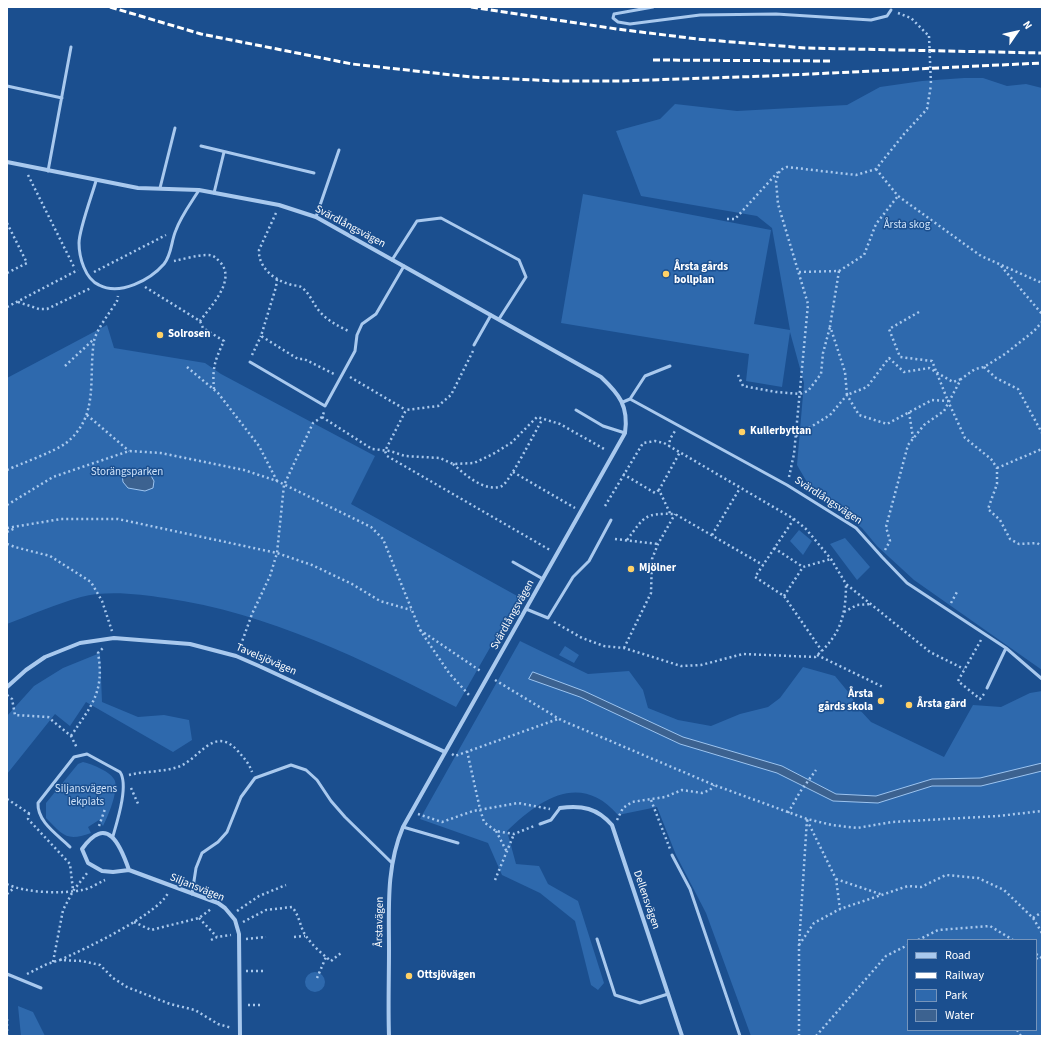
<!DOCTYPE html>
<html>
<head>
<meta charset="utf-8">
<style>
	body { margin:0 }
	#map { position:relative; width:1049px; height:1043px; overflow:hidden; background:#1b4f8f; font-family:"Source Sans 3",sans-serif }
	canvas { display:block }
	.frame { position:absolute; inset:0; border:8px solid #fff; pointer-events:none }
	.legend { position:absolute; left:907px; top:939px; width:130px; height:92px; box-sizing:border-box; background:#1b4f8f; border:1px solid #7695bc; margin:0; padding:5px 7px; list-style:none; font-size:12px; color:#fff }
	.legend li { display:flex; align-items:center; gap:8px; height:20px }
	.legend b { width:20px; border:1px solid #7695bc }
	.north { position:absolute; left:997px; top:12px; width:40px; height:40px; -webkit-text-stroke:3px #1b4f8f; paint-order:stroke; rotate:56deg; font-size:11px; font-weight:700; line-height:16px; text-align:center; color:#fff }
	.north::after { content:''; display:block; margin:auto; width:14px; height:18px; background:#fff; clip-path:polygon(50% 0,100% 100%,50% 72%,0 100%) }
</style>
</head>
<body>
<div id="map">
<canvas width="1049" height="1043"></canvas>
<div class="frame"></div>
<ul class="legend">
<li><b style="height:5px;background:#a9c9ee"></b>Road</li>
<li><b style="height:5px;background:#fff"></b>Railway</li>
<li><b style="height:11px;background:#2e69ad"></b>Park</li>
<li><b style="height:11px;background:#3c6290"></b>Water</li>
</ul>
<div class="north">N</div>
</div>
<script>
const c = document.querySelector('canvas').getContext('2d');
c.lineJoin = 'round';
function paint(path, color) {
  c.fillStyle = color;
  c.fill(path, 'evenodd');
}
function trace(path, color, width, dash) {
  c.strokeStyle = color;
  c.lineWidth = width;
  c.lineCap = dash ? 'butt' : 'round';
  c.setLineDash(dash || []);
  c.stroke(path);
}
function label(font, color, halo, rows, align = 'center') {
  c.font = font + ' "Source Sans 3",sans-serif';
  c.lineWidth = 3;
  c.setLineDash([]);
  c.textBaseline = 'middle';
  c.strokeStyle = halo;
  c.fillStyle = color;
  for (const [text, x, y, turn = 0] of rows) {
    c.save();
    c.translate(x, y);
    c.rotate((+turn || 0) * Math.PI / 180);
    c.textAlign = isNaN(turn) ? turn : align;
    if (halo) c.strokeText(text, 0, 0);
    c.fillText(text, 0, 0);
    c.restore();
  }
}
paint(new Path2D(`
	M964,78h19l24,8 19,-2 16,4v582l-128,-90 -37,-34 -15,-18 -51,-39 -14,-24 7,-82 -14,-51 -8,55 -36,-6 3,-27 -188,-31 22,-129 188,36 -17,94 36,6 -18,-102 -15,-12 -116,-20 -25,-65 44,-12 15,-15 62,7 110,-6 33,-18 42,-6z
	M107,325l7,23 91,15 16,11 154,82 -24,48 168,93 -63,110c-92,-47 -187,-94 -291,-109 -25,-4 -59,-8 -84,-1 -25,7 -50,18 -74,27v-246z
	M799,530l13,11 -9,14 -13,-14z
	M845,538l25,29 -13,13 -27,-36z
	M520,641l68,33 41,-3 14,19 5,18 30,12 33,6 29,-12 28,-7 12,-9 23,-31 32,9 14,17 10,16 12,13 73,35 29,-52 28,2 29,-14 12,-2v345h-291l-45,-123 -30,-58 -19,-48 -39,8c-37,-43 -77,-17 -111,16l9,33 23,2 9,18 30,17 26,82 -6,7 -7,-5 -16,-64 -35,-28 -38,-18 -14,-32 -68,-24zM908,940h128v90h-128z
	M565,646l14,9 -5,8 -15,-8z
	M100,653l2,49 36,15 26,-2 25,5 3,20 -19,12 -87,-50 -16,24 -15,-12 -48,60v-58l27,-30 29,-18z
	M83,762c9,2 29,10 32,19 3,12 -7,35 -12,45l-4,-6 -11,7 3,6c-25,9 -28,2 -45,-15v-15l32,-39z
	M305 982a10 10 0 1 1 20 0a10 10 0 1 1-20 0Z
	M18,1006l15,6 12,24h-24z`), '#2e69ad');
const water = new Path2D(`
	M138,469l12,5 4,7 -1,7 -8,3 -17,-3 -5,-6 -1,-8 6,-4z
	M533,672l51,19 99,46 99,29 54,28 40,2 56,-17 48,-1 62,-15v8l-61,15h-49l-54,17 -45,-2 -56,-28 -97,-29 -100,-47 -51,-18z`);
paint(water, '#3c6290');
trace(water, '#9cc4f0', 1);
trace(new Path2D(`
	M898,13l13,5 18,18
	M876,169l22,27 83,60 61,27
	M28,175l46,92
	M276,213l-17,37c-1,17 15,30 30,34 4,2 9,1 12,3 9,6 12,17 19,25 9,10 19,14 30,20
	M727,219h8l43,-47
	M7,223l20,40 -20,10
	M174,261c10,-2 23,-6 33,-6 7,0 9,3 13,7 17,18 -10,45 -20,59
	M1001,266l41,48
	M839,271l-9,55 15,46 2,23 20,-8 22,-29 15,14 25,-4 24,14 8,-3
	M94,272l72,-37
	M799,272l40,-1 25,-16 12,-31 22,-28
	M277,279l-1,8 -15,49 37,23h6l30,15
	M145,287l55,34 3,7 21,13c-9,19 -12,27 -10,48
	M18,302l21,7h8l44,-21
	M7,307l71,-37
	M919,312l-30,17 11,28 32,4 16,40
	M473,351l-22,44 -13,11 -32,4 -21,41 2,5 163,94
	M252,355l9,-19
	M65,366l29,-27
	M187,367l31,26 41,53 18,35
	M984,367l12,11 22,11 24,44
	M738,375l5,11 33,6 24,2 8,-3 13,-17 2,-21 7,-26
	M350,377l56,33
	M909,412l4,26
	M87,415l42,36
	M322,417l50,32 18,2 15,5 35,2 13,6 21,-1 19,-9 18,-11 26,-26 23,7 46,26
	M796,436l34,-21 17,-20 12,20 28,9 45,-24 16,1 17,37 26,21 6,9v16l-9,25 12,11 10,19 9,5 18,-1 5,3
	M669,447l1,-8 5,-8
	M453,464c11,10 32,29 49,22 7,-3 34,-56 40,-66
	M997,468l45,-19
	M7,470c15,-7 47,-18 59,-27 34,-27 22,-65 28,-102 2,-11 17,-30 23,-40l1,-5
	M513,472l62,36
	M623,474l32,19 4,-3
	M789,477l5,-23 14,-150 -30,-100 -2,-23 4,-11 7,-3 69,8 20,-6 28,-35 23,-25 4,-24
	M7,505l46,-28 76,-26 32,2 83,17 33,11 94,46 12,12 37,91 29,43 20,22
	M605,506l38,-63 12,-2 9,2 130,76 12,10 25,30 15,25 84,68 34,17
	M670,513l-11,-23 21,-38
	M794,519l-39,58 29,19 38,55
	M7,528l54,-9h57l159,34 35,12 40,19 28,17 31,9
	M7,532l8,-4
	M712,535l28,-47
	M615,539l43,5
	M627,540c18,-24 17,-27 48,-26l88,51
	M7,544l8,3 35,9 41,26 11,19 10,30
	M774,548l29,19 28,-8
	M885,550l5,-9 -4,-14 22,-82 16,-20 20,-14 17,-32 14,-10 9,-2 21,-13 29,-23 8,-9
	M784,596l19,-29
	M951,603l6,-11
	M844,612l13,-7 14,-1
	M554,622l28,16 22,8 20,2 57,18 20,-1 42,-11 72,3c25,-21 31,-41 31,-73
	M420,630l62,42
	M981,640l-23,41 22,18 4,-5
	M624,648l27,-55 1,-34 6,-15 17,-30
	M239,650l13,-36 18,-38 7,-23 7,-68 29,-62 9,-6 2,-5
	M817,655l66,32
	M495,680l66,40 153,65 93,34 25,6 25,3 35,-6 106,-6 44,-5
	M7,695l5,4 3,16 33,2 23,19 6,12
	M71,736c20,-30 34,-44 27,-83l5,-5
	M467,751l13,58 4,13 12,9 18,3 20,-8
	M452,754l3,2 103,-37
	M129,775c16,-4 34,-3 49,-8 21,-7 35,-42 59,-17 6,7 12,13 15,22
	M131,788l8,18
	M7,799l23,15
	M651,800l19,49
	M29,813l-1,6 42,45 3,26
	M788,813l12,-21 16,-22
	M418,814l24,8 31,-11 45,-8 32,6
	M617,820l6,-12 9,-6 33,-5 17,-7 20,3 8,-3 4,-5
	M807,820l29,59 4,30
	M99,826l6,-17
	M496,831l11,21
	M836,879l47,16
	M495,880l19,-46
	M7,884c17,9 56,10 75,6 8,-1 16,-7 23,-10
	M7,894l7,-6
	M237,911l22,-15 27,-11
	M199,918l18,19
	M1033,918l9,-6
	M134,922l17,8 48,-12 12,-9
	M243,922l23,-12 26,-3c8,9 8,21 14,29 6,9 16,18 25,25l10,-8
	M294,937l11,-1
	M246,939l20,-2
	M211,940l6,-3 14,-2
	M918,940l20,-10 52,-4 23,14
	M799,945l15,-22 26,-14 68,-23 13,1 25,-12 32,3 26,12 29,28 9,15
	M1036,954l6,4
	M1036,959l4,-3
	M60,960c25,-11 97,-45 108,-67
	M53,962l10,-52 10,-19 15,-19
	M246,971h18
	M27,974l20,-10 13,-4 22,1 18,4 13,13 14,9 43,17 25,6 23,14 14,4
	M317,978l9,-21
	M248,1005h15
	M7,1019v17
	M1017,1030l4,6
	M799,1036v-91l8,-126
	M816,1036l70,-80 22,-11`), '#a9c9ee', 2.5, [2, 3]);
trace(new Path2D(`
	M653,7l-39,7 -1,4 5,4 12,2 70,-9 76,-1 95,6 16,-4 4,-6
	M7,86l55,12
	M201,146l113,27
	M48,171l23,-124
	M96,181c-4,14 -17,49 -17,62 0,14 6,36 20,42 21,11 51,-5 65,-21 8,-10 7,-23 12,-34 5,-14 15,-27 23,-40
	M160,188l15,-60
	M214,193l10,-41
	M316,217l23,-67
	M392,260l25,-39 24,-3 78,42 7,17 -27,42
	M474,345l17,-30
	M250,362l75,44 30,-55 2,-16 5,-11 14,-10 28,-48
	M630,399l15,-23 25,-10
	M623,402l7,-3 157,86 69,43 26,29 25,26 99,65 36,31
	M576,410l27,16 22,7
	M513,562l30,17
	M526,609l22,9 25,-41 16,-16 22,-41
	M987,688l19,-40
	M540,824l11,-4 9,-12
	M403,827l55,16
	M70,847c-12,-12 -33,-25 -32,-44l36,-46 13,-3 33,18c9,13 -3,50 -7,64
	M672,855l18,34 50,147
	M192,894l4,-26 6,-15 16,-11 9,-10 14,-35 14,-19 36,-13 15,5 11,10 14,21 14,16 46,45
	M597,939l18,56 25,8 28,-9
	M7,974l34,14`), '#a9c9ee', 3);
trace(new Path2D(`
	M7,162l131,26 61,2 80,15 37,12 285,160c18,17 28,29 24,56l-222,394c-17,40 -14,80 -14,123 0,29 -1,57 0,86
	M7,687l19,-17 19,-13 35,-14 34,-5 76,6 46,12 23,10 186,86
	M560,808c22,-3 37,0 52,17l70,211
	M129,870c-9,-26 -22,-56 -47,-21l6,14 14,8 11,1 16,-2 89,33 7,5 10,12 4,14 1,102`), '#a9c9ee', 4);
trace(new Path2D(`
	M110,7l91,27 86,17 65,13 119,13 86,4h63l148,-5 274,-13
	M471,7l146,22 80,10 108,9 237,5
	M653,60l180,1`), '#fff', 3, [7, 3]);
trace(new Path2D(`
	M929,36l2,49`), '#a9c9ee', 2.5, [2, 3]);
for (const [x, y, r, color] of [
	[666,274,4,"#ffd166"],
	[160,335,4,"#ffd166"],
	[742,432,4,"#ffd166"],
	[631,569,4,"#ffd166"],
	[881,701,4,"#ffd166"],
	[909,705,4,"#ffd166"],
	[409,976,4,"#ffd166"]
]) {
  const dot = new Path2D();
  dot.arc(x, y, r, 0, 2 * Math.PI);
  c.fillStyle = color;
  c.fill(dot);
  trace(dot, '#1b4f8f', 1.5);
}
label('11px', '#cfe3fa', '#1b4f8f', [
	["Årsta skog",907,226],
	["Storängsparken",127,473],
	["Siljansvägens",86,790],
	["lekplats",86,803]
]);
label('11px', '#fff', '#1b4f8f', [
	["Svärdlångsvägen",350,227,28],
	["Svärdlångsvägen",828,501,33],
	["Svärdlångsvägen",513,615,-61],
	["Tavelsjövägen",266,660,23],
	["Siljansvägen",197,888,22],
	["Dellensvägen",646,900,71],
	["Årstavägen",380,922,-89]
]);
label('bold 11px', '#fff', '#1b4f8f', [
	["Årsta gårds",674,268],
	["bollplan",674,281],
	["Solrosen",168,335],
	["Kullerbyttan",750,432],
	["Mjölner",639,569],
	["Årsta",873,695,"right"],
	["gårds skola",873,708,"right"],
	["Årsta gård",917,705],
	["Ottsjövägen",417,976]
], 'left');
</script>
</body>
</html>
